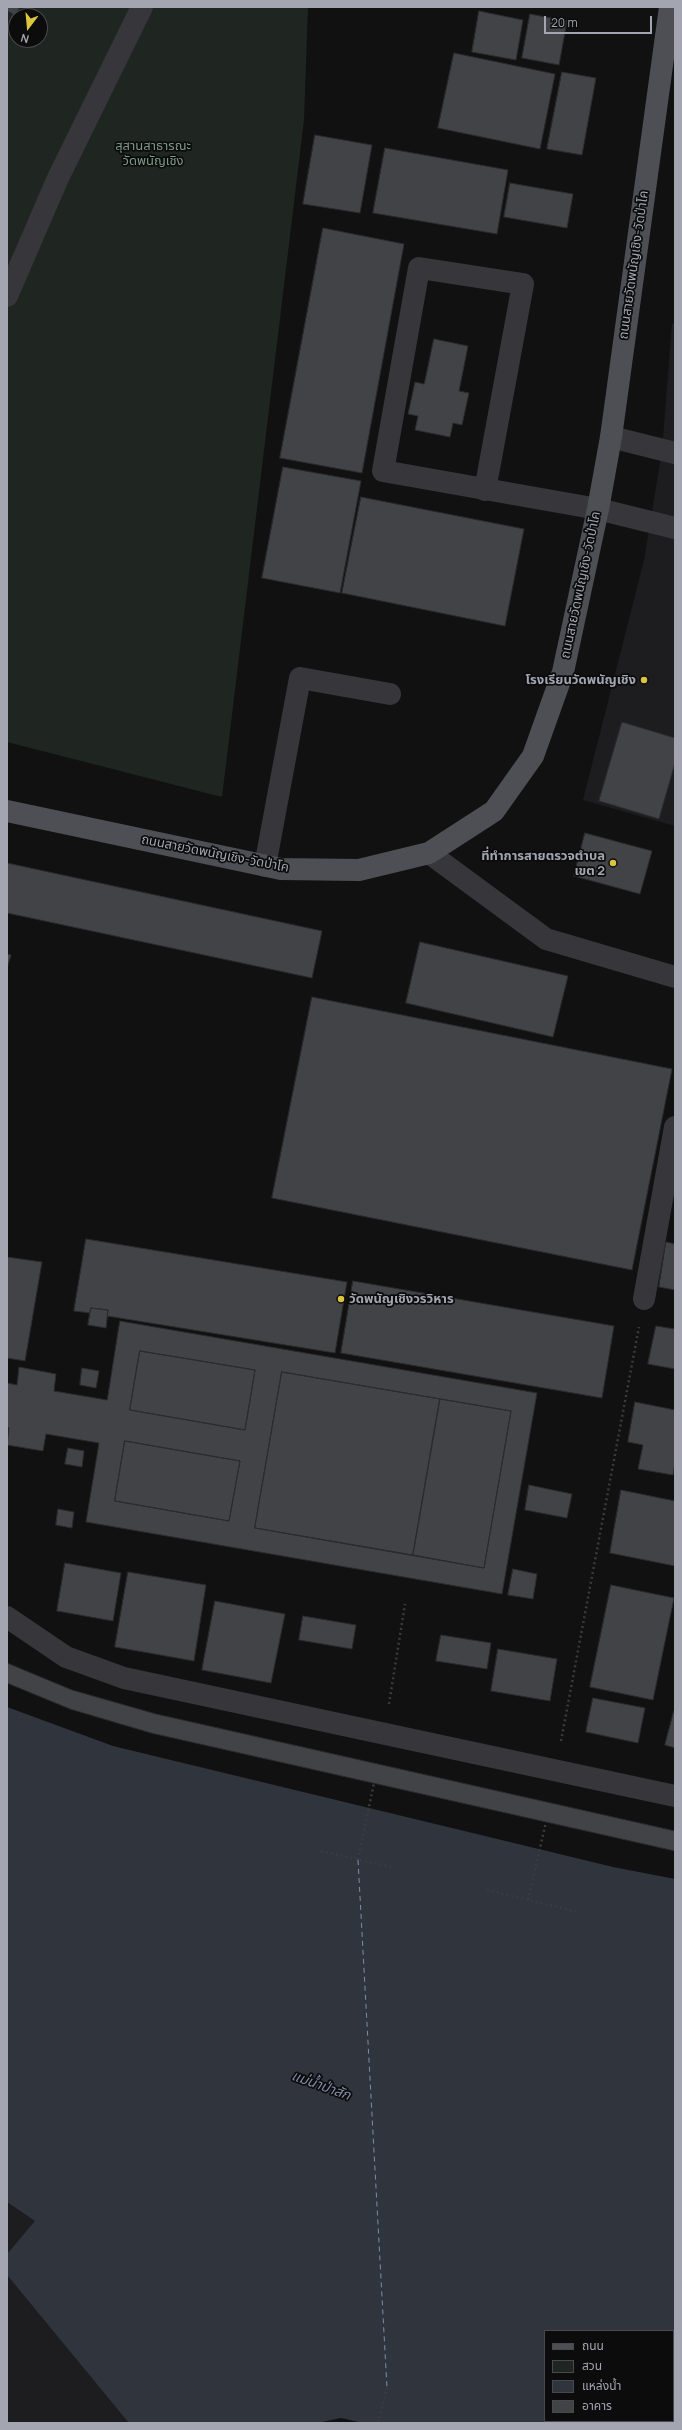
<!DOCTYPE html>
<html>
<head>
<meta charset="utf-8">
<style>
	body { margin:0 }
	#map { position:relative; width:682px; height:2430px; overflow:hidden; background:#111112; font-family:Manrope,"Noto Sans Thai",sans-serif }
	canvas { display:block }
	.frame { position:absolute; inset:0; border:8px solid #a3a5b1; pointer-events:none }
	.legend { position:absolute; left:544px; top:2330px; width:130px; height:92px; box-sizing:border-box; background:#0c0c0d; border:1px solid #48494f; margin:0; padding:5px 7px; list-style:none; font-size:12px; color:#a3a5b1 }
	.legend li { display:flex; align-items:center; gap:8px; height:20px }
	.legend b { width:20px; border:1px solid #48494f }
	.north { position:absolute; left:8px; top:8px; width:40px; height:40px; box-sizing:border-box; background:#0c0c0d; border:1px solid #48494f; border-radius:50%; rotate:196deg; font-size:11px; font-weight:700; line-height:16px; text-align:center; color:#a3a5b1 }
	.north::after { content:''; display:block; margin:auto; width:14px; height:18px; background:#dbc53f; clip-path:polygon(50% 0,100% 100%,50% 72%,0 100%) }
	.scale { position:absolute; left:544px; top:16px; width:108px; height:18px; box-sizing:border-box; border:2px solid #a3a5b1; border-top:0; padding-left:5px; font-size:12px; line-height:14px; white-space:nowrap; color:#a3a5b1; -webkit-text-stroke:3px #0c0c0d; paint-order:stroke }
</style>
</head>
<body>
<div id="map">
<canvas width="682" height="2430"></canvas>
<div class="frame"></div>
<ul class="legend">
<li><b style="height:5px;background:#4e4f55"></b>ถนน</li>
<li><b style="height:11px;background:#1f2622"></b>สวน</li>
<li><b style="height:11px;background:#30353d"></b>แหล่งน้ำ</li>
<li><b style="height:11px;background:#424347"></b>อาคาร</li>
</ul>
<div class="north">N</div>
<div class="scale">20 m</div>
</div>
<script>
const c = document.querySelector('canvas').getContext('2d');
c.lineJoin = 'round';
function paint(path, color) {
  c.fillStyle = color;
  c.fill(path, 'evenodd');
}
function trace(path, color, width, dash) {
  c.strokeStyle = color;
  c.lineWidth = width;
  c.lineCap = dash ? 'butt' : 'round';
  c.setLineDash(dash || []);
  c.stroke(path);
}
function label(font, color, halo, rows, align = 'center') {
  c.font = font + ' Manrope,"Noto Sans Thai",sans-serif';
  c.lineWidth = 3.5;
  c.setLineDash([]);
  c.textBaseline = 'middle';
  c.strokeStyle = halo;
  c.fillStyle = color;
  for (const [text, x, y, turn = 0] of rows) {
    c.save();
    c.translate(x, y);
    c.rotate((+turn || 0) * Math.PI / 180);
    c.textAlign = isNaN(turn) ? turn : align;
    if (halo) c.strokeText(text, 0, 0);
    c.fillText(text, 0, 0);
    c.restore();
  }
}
paint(new Path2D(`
	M672,323l3,1v502l-92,-26 61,-240 18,-109z
	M7,2202l29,19 -29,33z
	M7,2275l121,147 -1,1h-120z`), '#1d1d1f');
paint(new Path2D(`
	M7,7h301l-4,113 -82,677 -215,-55zM16,16h24v24h-24z`), '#1f2622');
paint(new Path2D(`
	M7,1707l106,39 500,121 62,12v544h-312l-22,-5 -24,5 -189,-1 -121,-147v-21l28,-33 -28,-19zM545,2331h128v90h-128z`), '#30353d');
trace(new Path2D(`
	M358,1860l29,528`), '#7e8ca8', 1, [5, 4]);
const building = new Path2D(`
	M7,7h13l-5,8 -8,-4z
	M479,11l44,9 -7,40 -44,-8z
	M530,14l37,7 -8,44 -37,-7z
	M454,53l101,21 -15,75 -102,-21z
	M562,72l34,6 -14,77 -35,-6z
	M315,135l57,10 -12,68 -57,-9z
	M385,148l123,22 -11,64 -124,-21z
	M510,183l63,11 -6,34 -63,-11z
	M323,228l81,16 -42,229 -82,-15z
	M434,339l34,7 -9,45 10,2 -7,32 -9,-2 -3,14 -35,-7 3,-14 -10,-2 7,-32 9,2z
	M283,467l78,14 -21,112 -78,-15z
	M361,497l163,32 -19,97 -163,-33z
	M622,722l53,16v25l-16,56 -60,-18z
	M585,833l67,18 -12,43 -66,-18z
	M7,863l315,68 -10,47 -305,-65z
	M420,942l148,34 -15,61 -147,-34z
	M7,954l4,1 -4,13z
	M312,997l360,72 -40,201 -360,-72z
	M86,1239l261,43 -12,71 -228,-37 1,-6 -17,-2 -1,5 -16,-2z
	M666,1242l9,2v46l-16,-3z
	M7,1257l35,5 -17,99 -18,-3z
	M353,1281l261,45 -12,72 -261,-45z
	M91,1308l17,2 -2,18 -18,-3z
	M120,1321l417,72 -35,201 -416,-72 13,-79 -53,-9 -3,17 -36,-6 2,-17 -2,-1v-44l10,2 2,-18 37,7 -2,17 53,9zM140,1351l115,19 -10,60 -115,-20zM282,1372l229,39 -27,157 -229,-40zM125,1441l115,20 -11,60 -114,-20z
	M656,1326l19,3v40l-27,-5z
	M140,1351l115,19 -10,60 -115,-20z
	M82,1368l17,3 -3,17 -16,-3z
	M282,1372l158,27 -27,156 -158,-27z
	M440,1399l71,12 -27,157 -71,-13z
	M635,1402l40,8v52l-2,13 -35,-6 5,-24 -15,-3z
	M125,1441l115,20 -11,60 -114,-20z
	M68,1448l16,3 -2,16 -17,-3z
	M529,1485l43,9 -5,24 -42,-8z
	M621,1490l54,11v65l-65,-13z
	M58,1509l16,3 -2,16 -16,-3z
	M65,1563l56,10 -8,48 -56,-10z
	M513,1569l24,5 -4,25 -25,-4z
	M128,1572l78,13 -12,76 -79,-14z
	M611,1585l63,13 -21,102 -63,-13z
	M215,1601l70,13 -14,69 -69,-13z
	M303,1616l53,9 -4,24 -53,-9z
	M441,1635l50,8 -4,26 -51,-8z
	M498,1649l59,10 -7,42 -59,-10z
	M7,1663l65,27 84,24 519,117v20l-524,-118 -81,-24 -63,-26z
	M593,1698l52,10 -7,35 -52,-11z
	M674,1711h1v37l-10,-3z`);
paint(building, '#424347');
trace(building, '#2b2b2d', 1);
trace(new Path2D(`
	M389,1704l16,-100
	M561,1741l78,-414
	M321,1851l74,17
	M358,1860l16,-77
	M487,1890l91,22
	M528,1900l18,-78
	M378,2423l9,-35`), '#3a3b3f', 2.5, [2, 3]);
trace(new Path2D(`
	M7,296l51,-118 84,-171
	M611,437l64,16
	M485,490l38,-206 -104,-16 -36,203 215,38 77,19
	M429,853l117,86 129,38
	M265,866l35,-188 90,16
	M644,1299l31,-172
	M7,1617l59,40 58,21 551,118`), '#37373b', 22);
trace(new Path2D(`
	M7,811l274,58 78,1 70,-17 65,-42 39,-55 30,-84 35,-163 13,-72 59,-430`), '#4e4f55', 22);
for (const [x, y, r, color] of [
	[644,680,4,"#dbc53f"],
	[613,863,4,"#dbc53f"],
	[341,1299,4,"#dbc53f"]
]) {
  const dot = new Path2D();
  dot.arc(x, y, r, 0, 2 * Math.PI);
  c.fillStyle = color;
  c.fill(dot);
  trace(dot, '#0c0c0d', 1.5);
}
label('13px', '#7c9a84', '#0c0c0d', [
	["สุสานสาธารณะ",153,146],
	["วัดพนัญเชิง",153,161]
]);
label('13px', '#a3a5b1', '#0c0c0d', [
	["ถนนสายวัดพนัญเชิง-วัดป่าโค",634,265,-82],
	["ถนนสายวัดพนัญเชิง-วัดป่าโค",581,585,-78],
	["ถนนสายวัดพนัญเชิง-วัดป่าโค",215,854,11]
]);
label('bold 13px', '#a3a5b1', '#0c0c0d', [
	["โรงเรียนวัดพนัญเชิง",636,680],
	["ที่ทำการสายตรวจตำบล",605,856],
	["เขต 2",605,871],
	["วัดพนัญเชิงวรวิหาร",349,1299,"left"]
], 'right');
label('italic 14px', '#7e8ca8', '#0c0c0d', [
	["แม่น้ำป่าสัก",321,2086,20]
]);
</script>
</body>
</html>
